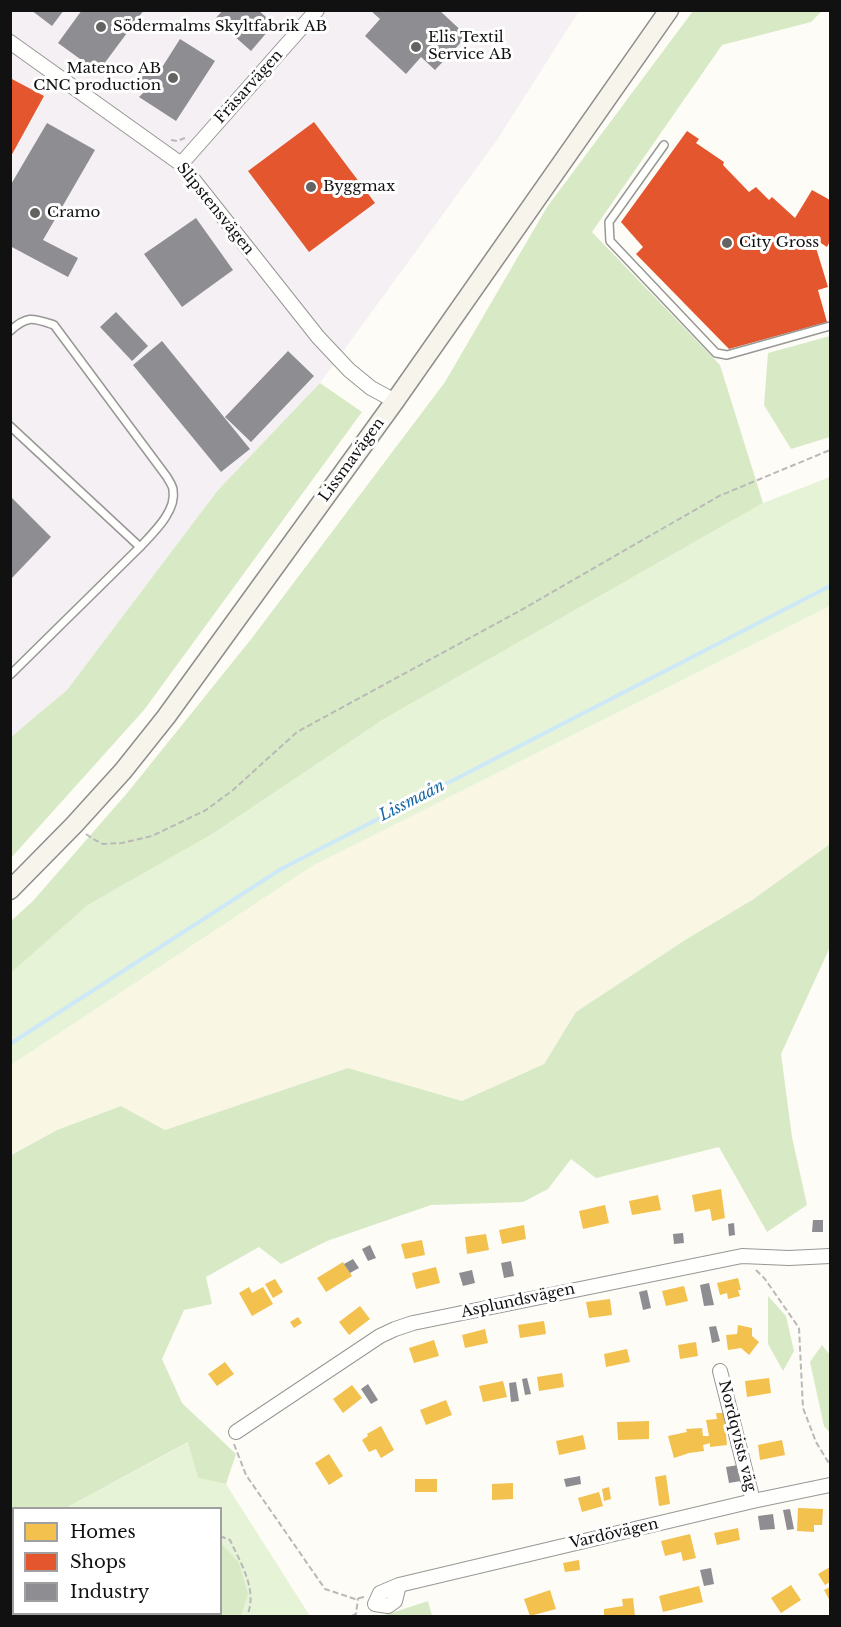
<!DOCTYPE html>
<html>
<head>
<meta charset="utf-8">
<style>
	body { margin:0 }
	#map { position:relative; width:841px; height:1627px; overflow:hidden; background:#fdfcf7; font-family:"Libre Baskerville",serif }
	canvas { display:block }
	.frame { position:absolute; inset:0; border:12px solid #111; pointer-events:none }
	.legend { position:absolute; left:12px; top:1507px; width:210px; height:108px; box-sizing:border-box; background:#fff; border:2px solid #a0a0a0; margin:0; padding:8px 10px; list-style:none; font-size:18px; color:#111 }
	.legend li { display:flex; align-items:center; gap:12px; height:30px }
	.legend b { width:30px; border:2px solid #a0a0a0 }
</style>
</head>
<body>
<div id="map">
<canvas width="841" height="1627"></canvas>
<div class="frame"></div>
<ul class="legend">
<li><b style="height:16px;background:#f2c14e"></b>Homes</li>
<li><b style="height:16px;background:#e4572e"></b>Shops</li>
<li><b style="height:16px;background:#8d8d92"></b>Industry</li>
</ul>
</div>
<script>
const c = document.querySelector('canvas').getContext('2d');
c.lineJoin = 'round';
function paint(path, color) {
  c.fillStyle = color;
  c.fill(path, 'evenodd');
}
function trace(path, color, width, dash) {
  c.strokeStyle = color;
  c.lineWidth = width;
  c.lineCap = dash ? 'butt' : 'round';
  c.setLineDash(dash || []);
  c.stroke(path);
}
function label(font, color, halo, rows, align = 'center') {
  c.font = font + ' "Libre Baskerville",serif';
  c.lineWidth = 6;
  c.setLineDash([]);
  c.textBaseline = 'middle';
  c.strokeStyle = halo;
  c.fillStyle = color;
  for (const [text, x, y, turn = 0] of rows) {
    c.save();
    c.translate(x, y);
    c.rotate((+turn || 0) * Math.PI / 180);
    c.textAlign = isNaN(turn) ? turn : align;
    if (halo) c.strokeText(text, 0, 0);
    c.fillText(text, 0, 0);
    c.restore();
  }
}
paint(new Path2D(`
	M11,11h568l-82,129 -177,243 -102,107 -151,200 -56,47z`), '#f5f0f3');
paint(new Path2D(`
	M830,606v238l-78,56 -67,40 -109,72 -32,52 -82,37 -114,-33 -183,62 -44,-24 -64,24 -46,24v-89l303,-200z`), '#f9f7e4');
paint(new Path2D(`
	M830,477v129l-516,259 -303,200v-92l77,-68 126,-72 170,-114 379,-216z
	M189,1442l9,36 28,6 84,132h-299l-1,-77 3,-2 1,77h206v-106h-154z`), '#e7f3d7');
paint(new Path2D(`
	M693,11h129l-11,11 -89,23 -130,187 128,133 43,138 -379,216 -170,114 -126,72 -77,68v-52l22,-20 95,-109 124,-154 193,-256 102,-175z
	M830,336v101l-39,12 -27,-44 4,-52z
	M320,383l42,29 -218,298 -133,148v-121l56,-47 151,-200z
	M830,844v103l-49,107 11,83 15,68 -40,27 -48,-85 -123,31 -25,-19 -23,30 -25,13 -92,3 -104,36 -46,23 -22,-17 -53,30 6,27 -28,6 -22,49 20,44 54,51 -10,30 -28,-6 -10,-36 -122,66h-52l-1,29 -2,2v-384l46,-25 64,-24 44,24 183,-62 114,33 82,-37 32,-52 109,-72 67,-40z
	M768,1296l18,20 8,35 -11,20 -15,-27z
	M822,1345l8,10v78l-6,-7 -14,-64z
	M221,1543l18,20 9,31 -7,22h-164l2,-2h141z
	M428,1601l4,15h-53h3z`), '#d8eac5');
paint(new Path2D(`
	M721,1189l4,29 -13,3 -2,-12 -15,3 -3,-17z
	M658,1195l3,15 -29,5 -3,-14z
	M605,1205l4,18 -26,6 -4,-18z
	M524,1225l2,14 -24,5 -3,-14z
	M486,1234l3,16 -22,4 -2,-17z
	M422,1240l3,15 -20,4 -4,-15z
	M343,1262l9,14 -26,16 -9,-14z
	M436,1267l4,16 -24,6 -4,-16z
	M738,1278l3,12h-3l2,6 -12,3 -1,-6 -7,2 -3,-12z
	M275,1279l8,13 -10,6 -8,-14z
	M684,1286l4,15 -22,5 -4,-15z
	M249,1287l3,6 11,-6 10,17 -21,12 -13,-23z
	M610,1299l2,16 -23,3 -3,-16z
	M360,1306l10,13 -21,16 -10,-13z
	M298,1317l4,6 -8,5 -4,-6z
	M544,1321l2,13 -26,4 -2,-13z
	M738,1325l14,3v8l7,6 -10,13 -8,-7 -13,2 -2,-15 11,-1z
	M485,1329l3,14 -23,5 -3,-13z
	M434,1340l5,16 -25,7 -5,-15z
	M696,1342l2,14 -18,3 -2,-14z
	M627,1349l3,13 -24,5 -2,-13z
	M225,1362l9,12 -17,12 -9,-12z
	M562,1373l2,14 -25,4 -2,-14z
	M769,1378l2,15 -24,4 -2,-16z
	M503,1381l4,16 -24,5 -4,-16z
	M352,1385l10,13 -19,15 -10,-14z
	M446,1400l6,15 -26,10 -6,-15z
	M716,1413h8l3,32 -17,2v-4l-7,2 1,6 -15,2 -15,5 -6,-22 19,-4 -1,-3 16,-1 1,8h6l-3,-16 11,-1z
	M649,1421v18l-31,1 -1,-18z
	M381,1426l13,24 -13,8 -5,-9 -7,3 -7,-12 6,-4 -1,-2z
	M583,1435l3,14 -27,6 -3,-14z
	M782,1440l3,15 -25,5 -2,-15z
	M329,1454l14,22 -14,9 -14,-22z
	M666,1475l4,29 -11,2 -4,-29z
	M415,1479h22v13h-22z
	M513,1483v16l-21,1v-16z
	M609,1487l2,12 -7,2 -2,-12z
	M599,1492l4,14 -21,6 -4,-14z
	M798,1508l25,1 -1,16h-8v7l-17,-1z
	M738,1528l2,12 -23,5 -3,-12z
	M690,1534l6,24 -13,3 -2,-9 -16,4 -4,-15z
	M579,1560l1,10 -15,2 -2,-9z
	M830,1567v15l-5,3 -7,-11z
	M791,1585l10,15 -20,13 -10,-15z
	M699,1586l4,16 -40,10 -4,-16z
	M830,1587v14l-6,-11z
	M550,1590l6,19 -26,7 -6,-17z
	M633,1598l2,18h-31v-7l19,-3 -1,-7z`), '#f2c14e');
paint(new Path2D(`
	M10,78l34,18 -34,62z
	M314,122l61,81 -66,49 -61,-81z
	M687,131l12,8 -3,4 28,19 -1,3 26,27 7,-5 13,13 3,-3 23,21 17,-28 18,10v41l-3,6 -14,-9 15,49 -10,3 9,32 -98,27 -93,-95 7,-7 -22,-25z`), '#e4572e');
paint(new Path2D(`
	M31,10h33l-12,16z
	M82,10h62l-46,62 -40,-29z
	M223,10h35l16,14 -23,27 -36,-32z
	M370,10h69l28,26 -32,34 -14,-13 -15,17 -41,-38 15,-17z
	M180,39l35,22 -39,60 -37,-24 5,-5 -8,-6 16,-23 9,6z
	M47,123l48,27 -52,90 35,18 -10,19 -58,-31v-60z
	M196,218l37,52 -51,37 -38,-53z
	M116,312l32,34 -16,15 -32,-34z
	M162,341l88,108 -29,23 -88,-107z
	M288,351l26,25 -63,66 -26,-25z
	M10,496l41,41 -41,43z
	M813,1220h10v12h-11z
	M734,1223l1,12 -6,1 -1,-12z
	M683,1233l1,10 -10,1 -1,-10z
	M370,1245l6,13 -8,3 -6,-12z
	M353,1259l6,9 -9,5 -6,-9z
	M511,1261l3,15 -10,2 -3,-15z
	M472,1270l3,13 -12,3 -4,-13z
	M709,1283l5,22 -10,1 -4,-21z
	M647,1290l4,18 -8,2 -4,-18z
	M716,1326l4,15 -8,2 -3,-16z
	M527,1378l4,16 -6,1 -3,-16z
	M516,1382l3,19 -8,1 -2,-19z
	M368,1384l10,16 -7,4 -10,-15z
	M738,1465l3,16 -12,2 -3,-16z
	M580,1476l1,8 -15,3 -2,-8z
	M790,1509l4,20 -7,1 -4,-20z
	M773,1514l2,15 -15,1 -2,-14z
	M711,1568l3,16 -10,2 -4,-16z`), '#8d8d92');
trace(new Path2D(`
	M10,1044l271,-175 549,-283`), '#cde8f7', 4);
const lane = new Path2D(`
	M664,145l-55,77 1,19 106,112 11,2 103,-29
	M10,331c17,-16 23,-13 44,-6l113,152c2,4 6,9 6,13 4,21 -20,43 -33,57
	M10,426l130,121 -130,128`);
const street = new Path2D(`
	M10,42l171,122 137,173 31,33 22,18 24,13
	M181,164l136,-154
	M720,1371l33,130
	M236,1432l144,-96 15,-7 18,-6 329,-67 47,2 41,-2
	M399,1585l-4,16 -7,5 -13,-2 5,-11 19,-8 354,-84 77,-16`);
const secondary = new Path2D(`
	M10,890l64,-65 49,-54 43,-54 229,-316 274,-391`);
trace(lane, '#979795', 10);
trace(street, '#979795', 16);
trace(secondary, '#8e8d8b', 21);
trace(new Path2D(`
	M171,140l6,1 8,-3
	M86,834l7,5 10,5 19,-1 30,-7 54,-26 27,-20 64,-58 226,-123 196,-113 111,-46
	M756,1270l9,9 34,49 4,80 13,34 14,23
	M234,1444l12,31 79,114 30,10 9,-2
	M220,1536l10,4c11,24 28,50 17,76
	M29,1616l4,-2
	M352,1616l4,-2 2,-16`), '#b9b9b8', 2, [6, 3]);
trace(lane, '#fffffe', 7);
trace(street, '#fffffe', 14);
trace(secondary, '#f6f4eb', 18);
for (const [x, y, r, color] of [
	[101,27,6,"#646362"],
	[416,47,6,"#646362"],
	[173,78,6,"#646362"],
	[311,187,6,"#646362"],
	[35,213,6,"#646362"],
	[727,243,6,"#646362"]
]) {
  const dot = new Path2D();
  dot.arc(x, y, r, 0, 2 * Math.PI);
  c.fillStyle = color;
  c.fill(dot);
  trace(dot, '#fff', 2);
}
label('15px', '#111', '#fff', [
	["Södermalms Skyltfabrik AB",113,27],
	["Elis Textil",428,38],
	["Service AB",428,55],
	["Matenco AB",161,69,"right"],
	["CNC production",161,86,"right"],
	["Byggmax",323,187],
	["Cramo",47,213],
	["City Gross",739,243]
], 'left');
label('15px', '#111', '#fff', [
	["Fräsarvägen",249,87,-48],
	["Slipstensvägen",215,209,51],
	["Lissmavägen",352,460,-54],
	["Asplundsvägen",518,1301,-12],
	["Nordqvists väg",737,1436,76],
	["Vardövägen",614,1534,-13]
]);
label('italic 16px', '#1768a6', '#fff', [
	["Lissmaån",412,801,-27]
]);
</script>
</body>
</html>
